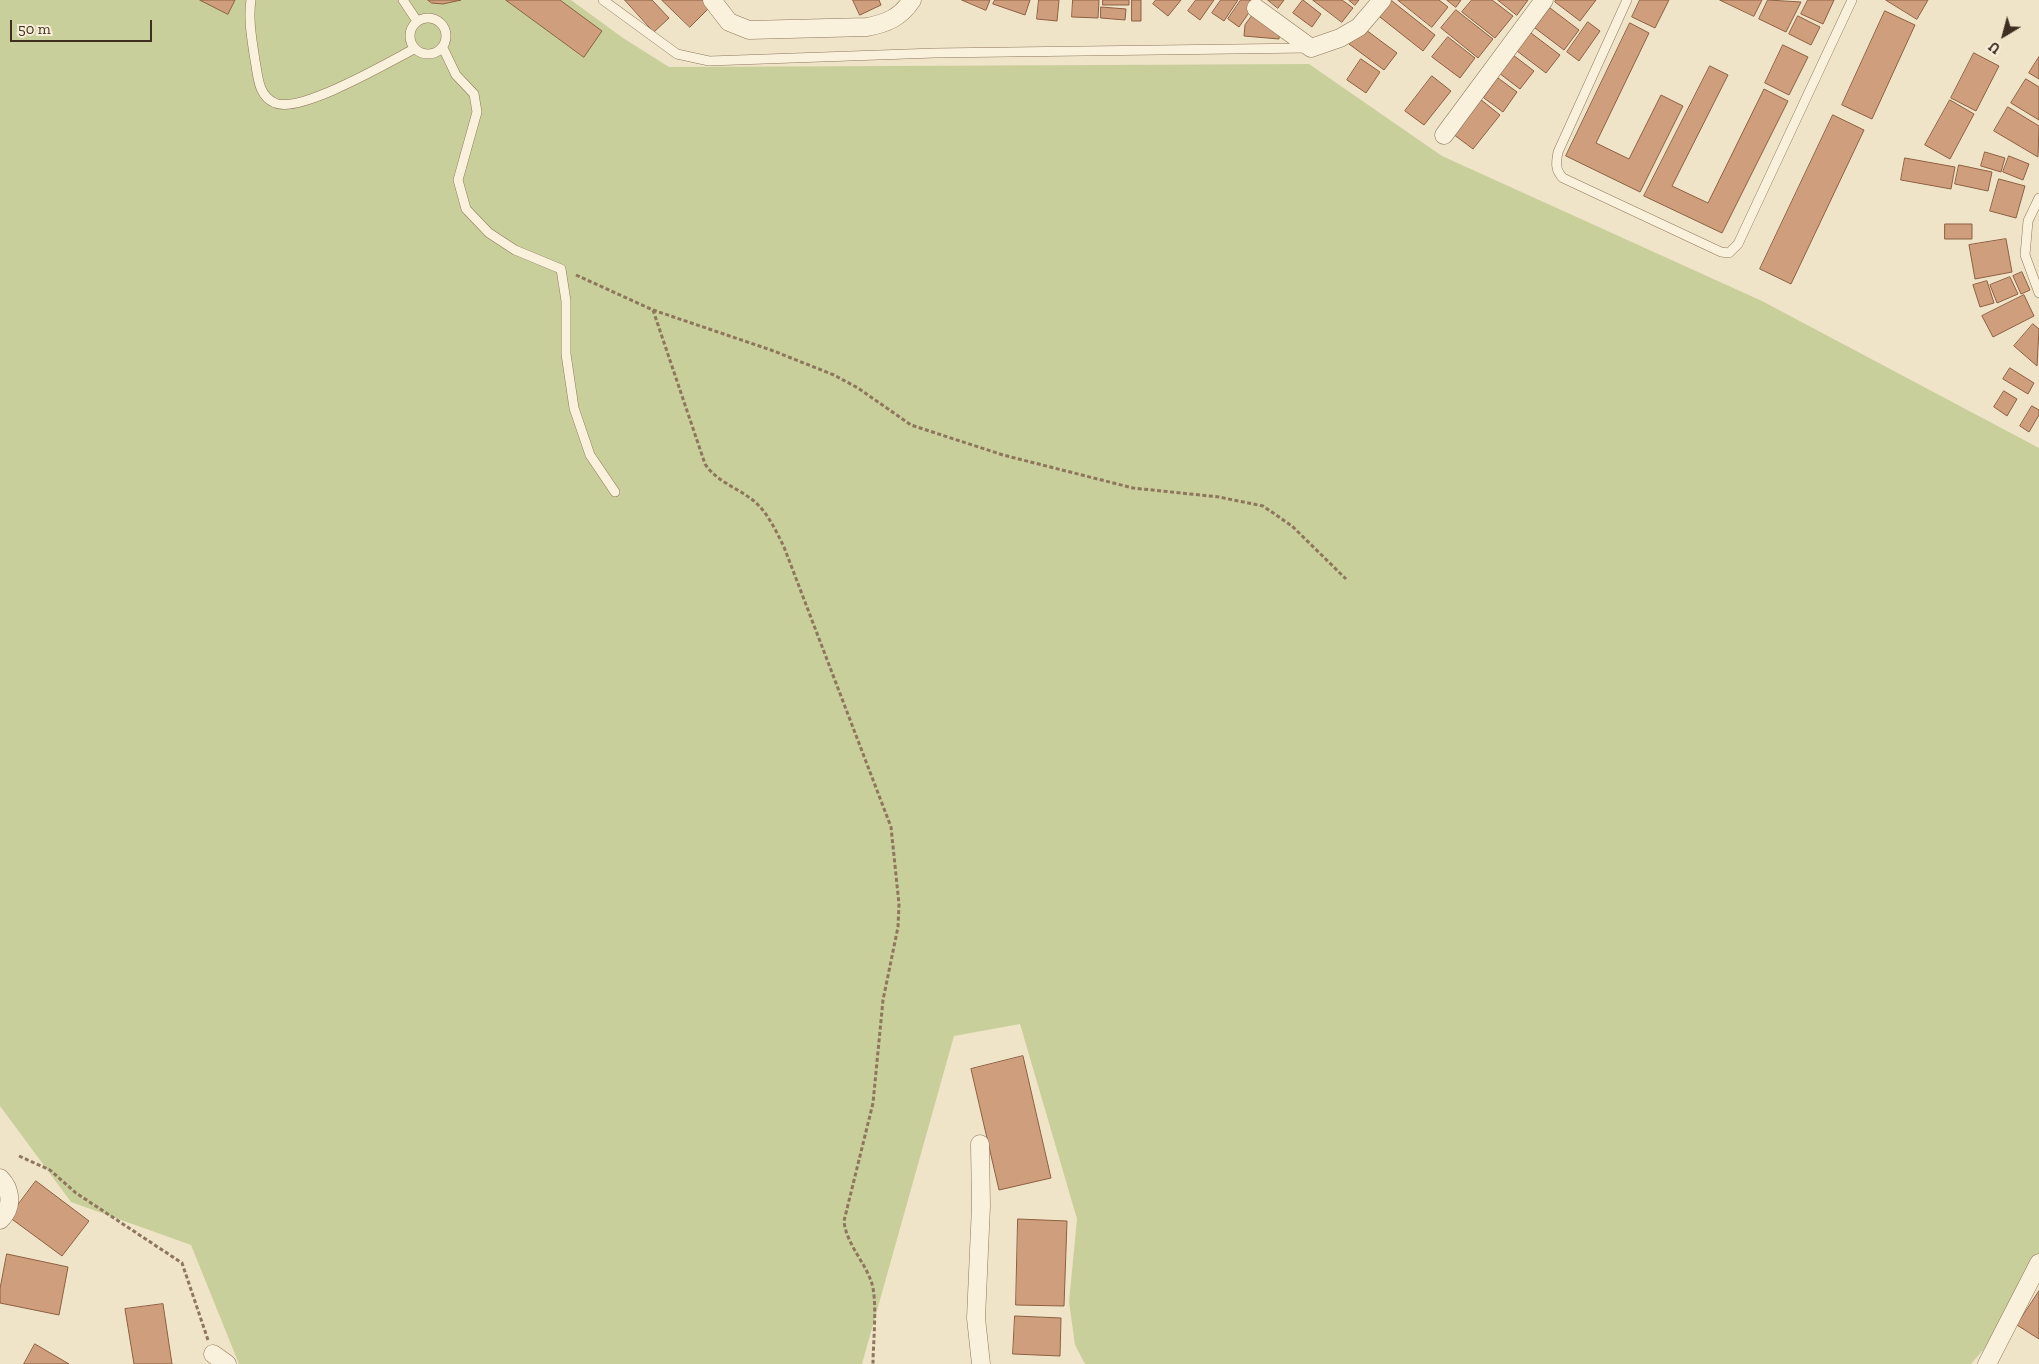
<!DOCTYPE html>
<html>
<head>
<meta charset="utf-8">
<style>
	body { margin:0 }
	#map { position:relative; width:2039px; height:1364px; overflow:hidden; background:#f0e4c8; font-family:"Zilla Slab",serif }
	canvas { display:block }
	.north { position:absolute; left:1979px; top:10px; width:50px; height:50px; -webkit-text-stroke:4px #f7eed8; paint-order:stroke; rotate:217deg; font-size:14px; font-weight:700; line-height:20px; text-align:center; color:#3d2e20 }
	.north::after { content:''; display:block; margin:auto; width:18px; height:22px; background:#3d2e20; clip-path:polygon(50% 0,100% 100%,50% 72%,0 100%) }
	.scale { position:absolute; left:10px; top:20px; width:142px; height:22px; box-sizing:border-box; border:2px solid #3d2e20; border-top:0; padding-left:6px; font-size:15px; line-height:18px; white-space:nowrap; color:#3d2e20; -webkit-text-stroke:4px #f7eed8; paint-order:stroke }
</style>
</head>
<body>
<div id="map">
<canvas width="2039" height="1364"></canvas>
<div class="north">U</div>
<div class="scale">50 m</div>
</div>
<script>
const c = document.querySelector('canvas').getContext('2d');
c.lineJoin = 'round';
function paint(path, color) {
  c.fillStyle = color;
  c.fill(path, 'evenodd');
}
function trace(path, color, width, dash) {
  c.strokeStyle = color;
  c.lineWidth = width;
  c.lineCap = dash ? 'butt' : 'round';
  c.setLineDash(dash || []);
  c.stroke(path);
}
paint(new Path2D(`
	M0,0h571l52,38 46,29 640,-3 133,92 320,145 277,147v831l-3,10 -65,75h-886l-10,-19 -6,-43 8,-83 -57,-195 -66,12 -92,328h-623l-48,-119 -120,-43 -71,-96z`), '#c9cf9b');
const building = new Path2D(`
	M200,0h35l-7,14z
	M428,0h33l-18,4 -11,-1z
	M506,0h54l42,31 -18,26z
	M625,0h27l17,18 -15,14z
	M662,0h45l5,5 -22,22z
	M853,0h26l2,5 -21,10z
	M962,0h28l-4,10z
	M995,0h35l-5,15 -32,-11z
	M1039,0h20l-2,21 -20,-2z
	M1073,0h26l-1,18 -26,-1z
	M1103,0h26v5h-26z
	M1132,0h9v21h-9z
	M1156,0h25l-13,16 -15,-12z
	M1196,0h18l-14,20 -12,-9z
	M1221,0h17l-14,21 -12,-8z
	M1241,0h8l6,4 -16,23 -11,-8z
	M1268,0h16l-6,8z
	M1303,0l18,14 -9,13 -19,-14z
	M1313,0h29l11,8 -11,14z
	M1349,0h10l-4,5z
	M1398,0h41l9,7 -16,20z
	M1447,0h14l-5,7z
	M1472,0h20l21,16 -18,22 -33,-26z
	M1498,0h30l-11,15z
	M1556,0h40l-16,21 -25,-19z
	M1640,0h29l-14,28 -23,-11z
	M1720,0h42l-8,16z
	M1768,0l33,2 -15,30 -27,-13z
	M1808,0h26l-11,24 -22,-10z
	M1886,0h42l-11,19z
	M1392,1l43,34 -12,16 -43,-34z
	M1101,7l25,2 -1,11 -24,-2z
	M1550,8l29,22 -15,20 -29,-22z
	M1456,10l37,29 -15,19 -37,-30z
	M1885,11l30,14 -43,94 -30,-14z
	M1255,12l25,16 -1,11 -35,-3 1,-11z
	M1798,16l22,11 -9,18 -22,-11z
	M1588,22l12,9 -21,30 -12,-9z
	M1630,23l19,10 -53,110 33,16 32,-64 22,11 -43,86 -74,-36z
	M1362,27l35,26 -13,17 -35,-26z
	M1531,33l29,22 -14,18 -29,-22z
	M1448,37l27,21 -15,20 -28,-21z
	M1783,45l25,12 -19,38 -24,-12z
	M1974,53l25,13 -23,45 -25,-13z
	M1513,55l21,16 -14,18 -21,-16z
	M2039,57v22l-10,-6z
	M1361,59l19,13 -14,21 -19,-13z
	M1710,66l18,9 -56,111 36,17 56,-114 24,12 -66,132 -78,-37z
	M1432,76l19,15 -27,34 -19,-14z
	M1498,78l19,14 -14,20 -19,-14z
	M2026,79l13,8v33l-28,-17z
	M1480,99l20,16 -27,34 -20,-15z
	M1950,100l24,14 -24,45 -25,-14z
	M2008,107l31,19 -1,31 -44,-26z
	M1833,115l31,15 -73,154 -31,-15z
	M1985,152l20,6 -4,14 -20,-6z
	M2009,156l20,8 -6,16 -20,-8z
	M1905,158l50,9 -4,22 -50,-9z
	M1959,165l33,7 -4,19 -33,-7z
	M1999,179l26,7 -9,32 -26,-7z
	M1945,224h27v15h-27z
	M2006,239l6,33 -37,7 -6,-34z
	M2022,272l8,18 -9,4 -8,-18z
	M2010,277l8,17 -21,9 -7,-18z
	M1987,281l7,22 -14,4 -7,-22z
	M2024,295l10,21 -41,21 -11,-21z
	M2033,324l6,5 -2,37 -23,-20z
	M2010,368l24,15 -6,11 -25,-15z
	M2004,391l13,8 -10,17 -13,-9z
	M2032,406l7,4v5l-10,17 -9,-6z
	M1023,1056l28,122 -52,12 -28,-121z
	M36,1181l53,40 -27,35 -53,-39z
	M1018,1219l49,2 -3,85 -48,-1z
	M7,1254l61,13 -9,48 -59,-12v-14z
	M2039,1291v48l-22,-14z
	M163,1304l9,60h-38l-9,-55z
	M1015,1316l46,2 -1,38 -47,-2z
	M35,1344l34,20h-45z`);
paint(building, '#cf9f7d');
trace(building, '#8d5f41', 1);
const lane = new Path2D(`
	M251,0c-3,19 1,41 4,60 3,16 3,36 20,43 25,11 114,-41 139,-54
	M403,0l14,21
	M603,0l74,54 32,7 226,-8 373,-5
	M1627,0l-69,152c-2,11 -3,18 5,26l158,74 8,1 9,-9 114,-244
	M410 36a18 18 0 1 1 36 0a18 18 0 1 1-36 0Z
	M443,48l13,27 18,19 3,18 -19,68 8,29 23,24 26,17 46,19 5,32v53l8,54 16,47 25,37
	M2039,198l-11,23 -3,34 14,38`);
const street = new Path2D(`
	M712,0l17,22 20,8 118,-3c20,-4 33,-9 45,-27
	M1256,8l55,40 29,-10 19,-11 23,-27
	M1444,135l100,-135
	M980,1144l1,62 -5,112 5,46
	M0,1178c12,12 13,30 0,42
	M213,1354l14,10
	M1987,1364l52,-101`);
trace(lane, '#8d765c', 10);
trace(street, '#8d765c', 19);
trace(new Path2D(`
	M576,275l77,35 118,40 63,25 24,13 53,37 92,30 130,33 86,9 44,9 29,20 54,53
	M653,310l52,154c12,18 33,24 49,37 14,12 22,30 30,46l107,280 8,77 -1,23 -15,73 -10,103 -29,118c2,22 20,40 27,60 7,18 2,62 2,83
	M19,1156l31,14 26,23 106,70 26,77`), '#8d765c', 3, [4, 2.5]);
trace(lane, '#faf1dc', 9);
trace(street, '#faf1dc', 18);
</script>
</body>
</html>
